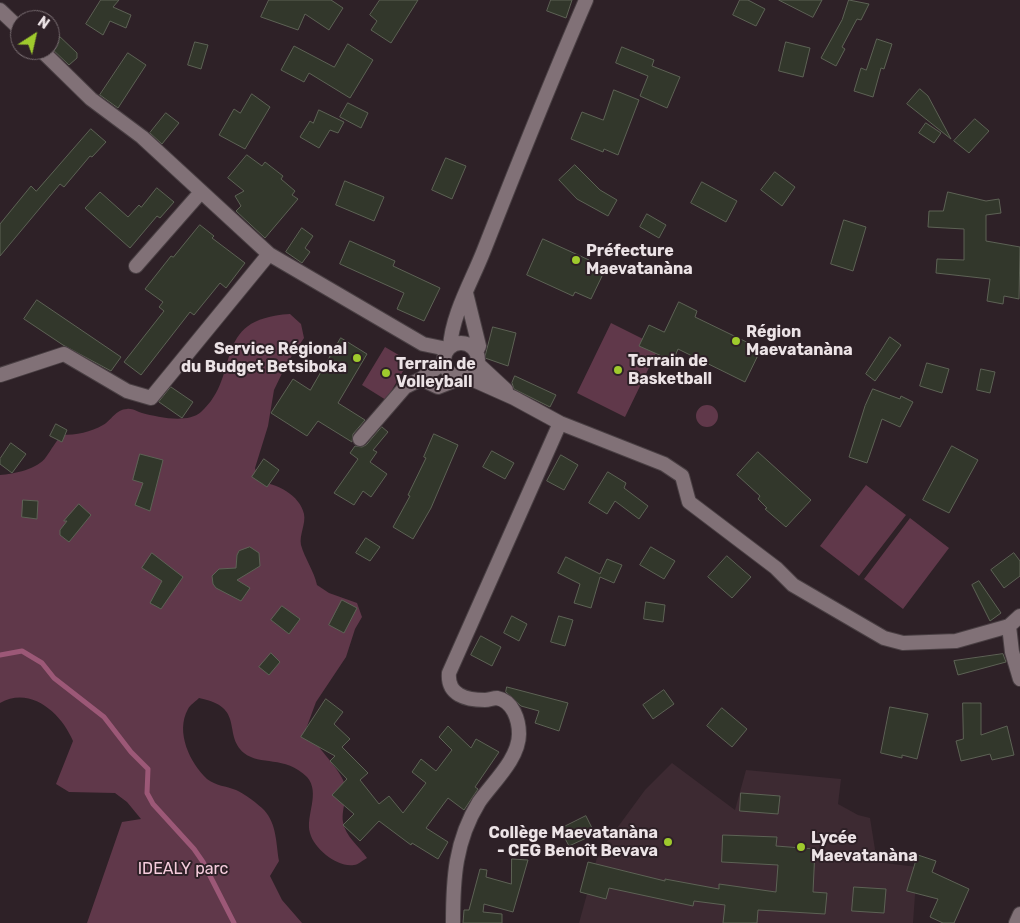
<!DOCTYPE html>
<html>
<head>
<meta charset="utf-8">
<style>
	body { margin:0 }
	#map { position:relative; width:1020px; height:923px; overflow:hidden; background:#2e2127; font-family:Rubik,sans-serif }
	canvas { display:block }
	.north { position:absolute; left:10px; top:10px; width:50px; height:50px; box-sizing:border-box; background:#2e2127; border:1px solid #7a6f73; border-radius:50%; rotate:35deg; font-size:14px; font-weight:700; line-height:20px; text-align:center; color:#ece3e6 }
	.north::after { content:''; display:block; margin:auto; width:18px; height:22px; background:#9fca2d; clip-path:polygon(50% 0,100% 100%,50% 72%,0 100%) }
</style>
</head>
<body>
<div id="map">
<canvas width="1020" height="923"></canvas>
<div class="north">N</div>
</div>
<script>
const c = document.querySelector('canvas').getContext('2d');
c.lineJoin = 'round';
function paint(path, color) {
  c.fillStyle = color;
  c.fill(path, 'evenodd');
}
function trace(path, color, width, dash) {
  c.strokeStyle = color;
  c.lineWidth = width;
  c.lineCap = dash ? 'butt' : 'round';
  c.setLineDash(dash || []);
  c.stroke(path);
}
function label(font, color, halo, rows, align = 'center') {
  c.font = font + ' Rubik,sans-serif';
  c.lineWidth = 4;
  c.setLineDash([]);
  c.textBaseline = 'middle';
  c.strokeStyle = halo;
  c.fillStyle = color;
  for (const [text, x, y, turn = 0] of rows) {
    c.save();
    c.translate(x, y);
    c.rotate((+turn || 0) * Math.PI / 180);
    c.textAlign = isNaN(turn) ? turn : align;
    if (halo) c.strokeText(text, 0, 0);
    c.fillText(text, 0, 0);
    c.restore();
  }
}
paint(new Path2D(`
	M672,763l63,47 11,-40 95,9 -3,25 20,11 12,3 7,44 40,5 -4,56h-334l19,-69 47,-64z`), '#3d2a32');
paint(new Path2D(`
	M290,314l11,10 3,14 -17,25 -13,27 -6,36 -13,42 4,14c17,1 41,13 45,32 2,10 -5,21 -3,31 4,14 13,26 16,40l12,8 28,10 5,14 -7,12 -9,28 -30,45 -10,27c10,17 31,37 37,51 7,15 -2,27 0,42 2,14 16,24 24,36 -4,2 -9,7 -13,7 -16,3 -40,-16 -44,-32 -5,-17 11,-40 -3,-56 -22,-22 -47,-11 -63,-24 -22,-19 2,-46 -45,-55 -3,3 -9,7 -11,11 -13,23 2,54 19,70 9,7 19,7 29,11 9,4 22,14 28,20 13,14 12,34 15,51l-9,15 12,24 20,23h-215l35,-101 19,-3 -14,-17 -12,-9 -46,-1 -13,-8 17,-43c-11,-27 -42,-56 -73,-38v-228c14,-1 38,-6 46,-18 6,-8 9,-15 16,-22 14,0 29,-3 41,-10 8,-4 13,-16 24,-16 5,-1 11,3 15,4 16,4 45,11 59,-1 42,-37 8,-93 89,-98z
	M611,323l48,24 -34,70 -48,-24z
	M385,347l24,14 -23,39 -24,-15z
	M696 416a11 11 0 1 1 22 0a11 11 0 1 1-22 0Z
	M866,485l40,30 -47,61 -39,-30z
	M910,518l39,30 -46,61 -39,-30z`), '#60384a');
trace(new Path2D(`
	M0,655l22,-4 20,12 12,15 50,39 27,35 17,17 -1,24 6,11 41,45 9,13 31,61`), '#9c5877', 5);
const building = new Path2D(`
	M101,0h18l-6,7 18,8 -5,13 -16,-7 -7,14 -17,-11z
	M269,0h62l12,8 -14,22 -24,-16 -7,16 -37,-13z
	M380,0h38l-27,43 -20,-13 6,-9 -7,-6z
	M551,0h21l-6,18 -19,-7z
	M740,0h8l17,9 -9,17 -23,-11z
	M779,0h43l-9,17z
	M849,0l20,4 -8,16 -4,-1 -15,28 3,2 -9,17 -15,-8 21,-38z
	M56,33l21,20v5l-8,7 -19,-18v-7z
	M877,39l15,5 -8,25 -3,-1 -8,29 -19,-6 7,-23 5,2z
	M195,42l13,3 -7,24 -13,-4z
	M786,42l24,6 -7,29 -24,-6z
	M348,44l25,16 -23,38 -41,-25 -5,9 -23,-12 13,-24 40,21z
	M622,47l32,13 -2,6 28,11 -13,31 -27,-12 8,-20 -32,-13z
	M128,53l18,12 -28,43 -18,-13z
	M920,89l8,7 23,43 -44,-35z
	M614,90l25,10 -21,55 -14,-6 -1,3 -32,-13 11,-27 21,8z
	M252,94l18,13 -25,42 -26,-14 15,-26 6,4z
	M348,103l20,10 -7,15 -21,-11z
	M319,110l25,12 -6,11 -8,-3 -11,18 -19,-11 10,-16 3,2z
	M166,113l13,10 -17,21 -12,-11z
	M975,119l14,12 -20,22 -15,-12z
	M926,123l15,10 -7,10 -15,-10z
	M91,129l15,13 -14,15 -2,-1 -26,31 -4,-3 -60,72v-32l31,-38 5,5z
	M247,155l15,11 3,-4 18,14 -2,3 14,12 -3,4 6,4 -33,39 -29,-27 5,-5 -6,-10 9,-5 -16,-13z
	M446,158l20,8 -14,33 -20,-9z
	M575,165l25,25 17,10 -9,16 -31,-17 -18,-19z
	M775,172l20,15 -13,19 -21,-16z
	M345,181l39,16 -10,24 -38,-16z
	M702,182l35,19 -11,21 -35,-19z
	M157,188l17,14 -14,16 -3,-2 -27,32 -45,-40 15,-16 28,25 11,-12 2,2z
	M948,192l38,9 13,-2 2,14 -15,2v26l34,6 -1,52 -15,-3 -1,8 -16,-3 3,-22 -54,-6 1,-14 27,1v-31l-36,-2 1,-16h14z
	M647,214l19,11 -7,13 -19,-11z
	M844,220l22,7 -13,44 -22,-7z
	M200,225l14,11 -2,2 33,25 -19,25 -6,-5 -26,32 -4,-3 -49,63 -17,-13 40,-51 -5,-4 4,-5 -18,-13 26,-33 2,1z
	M302,228l11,8 -8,12 5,4 -8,11 -16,-11z
	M543,239l46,21 -3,7 17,7 -12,25 -16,-7 -2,4 -46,-21z
	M350,241l45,20 -2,5 47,22 -16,33 -27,-12 7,-16 -64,-29z
	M37,300l84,57 -10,14 -48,-26 -39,-26z
	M679,302l18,9 -2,6 66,32 -16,33 -67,-33 -5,12 -34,-15 10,-21 15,7z
	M493,327l23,6 -8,33 -23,-8z
	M890,337l11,8 -26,36 -9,-7z
	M341,338l26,16 -29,49 27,17 -12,14 -1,8 -34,-21 -11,15 -36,-23 22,-34 17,11z
	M927,363l22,6 -7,24 -22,-7z
	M981,369l14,3 -5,21 -13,-3z
	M515,376l41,19 -6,12 -36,-18 -2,-6z
	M171,387l22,15 -11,16 -23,-16z
	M873,389l27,10 1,-3 12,6 -13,25 -18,-8 -15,44 -18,-6 16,-51z
	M56,424l11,6 -5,12 -12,-6z
	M382,427l6,5 -15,18 4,2 -7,10 17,12 -16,23 -8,-6 -9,14 -20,-12 24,-34 -8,-6 5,-7 7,1 4,-2z
	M434,434l24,11 -27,63 -18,31 -20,-12 17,-31 -2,-1 18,-37 -2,-1z
	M11,443l15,11 -14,19 -12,-9v-5z
	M952,446l26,14 -29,53 -26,-13z
	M492,451l22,12 -9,16 -22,-12z
	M758,452l53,48 -25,27 -21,-18 2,-1 -9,-9 2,-3 -23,-21z
	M140,454l23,6 -13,51 -15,-6 8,-22 -10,-3z
	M561,455l17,10 -14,25 -17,-9z
	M264,459l15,11 -12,17 -15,-10z
	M608,472l18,11 -2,5 24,18 -9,13 -24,-18 -8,13 -18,-11z
	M23,500l15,1 -1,18 -15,-2z
	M79,504l12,11 -22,27 -9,-7v-5l7,-9h-3z
	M366,538l14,9 -10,14 -14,-8z
	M250,547l9,6 1,13 -23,14 13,8 -9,13 -25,-13 -3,-4 -1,-8 7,-7 17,-1 1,-13 2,-4z
	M651,547l24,14 -11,18 -24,-14z
	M152,553l31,24 -22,32 -11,-6 12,-22 -20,-13z
	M1014,553l6,8v15l-16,12 -13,-18z
	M727,556l24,21 -19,21 -24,-21z
	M566,557l34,17 7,-15 15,6 -8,18 -14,-6 -9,31 -17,-5 6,-19 -22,-11z
	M979,581l22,32 -11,8 -18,-36z
	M342,600l15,8 -13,25 -15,-8z
	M646,602l19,3 -2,17 -19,-3z
	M282,606l18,13 -11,15 -18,-14z
	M512,616l15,8 -8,17 -15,-8z
	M559,616l14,4 -8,26 -14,-4z
	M481,636l20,11 -9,19 -21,-11z
	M271,653l9,9 -11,13 -10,-8z
	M1003,654l3,8 -48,13 -4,-14z
	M507,687l61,16 -9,28 -24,-8 4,-12 -18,-5 -15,-14z
	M664,690l10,14 -21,15 -10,-14z
	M326,699l17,13 -9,12 16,15 -8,8 26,26 -8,7 19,24 10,-8 14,17 23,-30 -14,-11 9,-13 15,12 16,-21 -13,-13 9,-11 23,22 5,-9 23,13 -24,35 3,2 -14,21 -16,-12 -22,30 22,14 -10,17 -26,-16 -1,2 -32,-24 -19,20 -17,-16 11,-11 -22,-19 15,-16 -17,-18 5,-5 -34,-19z
	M963,703h18v32l26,-9 7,29 -22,5 -2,-6 -29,7 -5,-20 7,-2z
	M890,707l38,7 -11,45 -15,-4v3l-21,-5z
	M722,708l25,21 -15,18 -25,-21z
	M741,793l39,3 -2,18 -38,-3z
	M586,816l9,18 -26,12 -9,-17z
	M723,835l54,2 -1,9 39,3 -2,43 14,1 -2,21 -67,-4 -1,13h-34l2,-18 -31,-4 -1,5 -84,-18 -3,11 -26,-7 8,-30 77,19v-2l54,10v-5l57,8 2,-27 -56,-3z
	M918,855l18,6 -4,11 37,17 -15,34h-11l-13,-6 8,-18 -31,-8z
	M512,859l16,1 -15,52 -29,-8 -1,8 19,2v9h-39l1,-13h5l11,-41 7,1 -1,7 25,7z
	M854,887l32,2 -2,24 -32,-2z`);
paint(building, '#32372b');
trace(building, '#5d6255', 1);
const street = new Path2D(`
	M0,10l20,19
	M41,50l50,49 51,38 127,117 154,90 24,5
	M136,266l65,-74
	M466,293l13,53 -3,6
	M444 360a17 17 0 1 1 34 0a17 17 0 1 1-34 0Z
	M450,347c2,-33 22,-66 34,-97 33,-84 66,-167 102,-250
	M478,364l28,26
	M0,375l64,-21 63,37 24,7 118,-144
	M467,377l47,21 46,25 104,41 18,12 7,26 87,66 17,17 91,53 19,5 53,-2 53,-15 11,-10
	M421,379l17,8 23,-9
	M360,439l45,-52 16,-8 22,-16
	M1009,626l3,26 8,27
	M453,923c0,-44 2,-82 26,-121 13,-19 40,-43 40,-68 0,-14 -6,-33 -22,-36 -4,0 -8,2 -12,2 -19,0 -38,-5 -36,-27l111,-250
	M1016,923l4,-9`);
trace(street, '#493f43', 16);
trace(street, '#817177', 14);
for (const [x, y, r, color] of [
	[576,260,5,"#9fca2d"],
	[736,341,5,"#9fca2d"],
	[357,358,5,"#9fca2d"],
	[618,370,5,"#9fca2d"],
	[386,373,5,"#9fca2d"],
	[668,842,5,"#9fca2d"],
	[801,847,5,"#9fca2d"]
]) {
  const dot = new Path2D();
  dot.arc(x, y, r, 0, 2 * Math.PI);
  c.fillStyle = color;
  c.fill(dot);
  trace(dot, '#2e2127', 2);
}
label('bold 16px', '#ece3e6', '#2e2127', [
	["Préfecture",586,251],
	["Maevatanàna",586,269],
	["Région",746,332],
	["Maevatanàna",746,350],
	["Service Régional",347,349,"right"],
	["du Budget Betsiboka",347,367,"right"],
	["Terrain de",628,361],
	["Basketball",628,379],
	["Terrain de",396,364],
	["Volleyball",396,382],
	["Collège Maevatanàna",658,833,"right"],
	["- CEG Benoît Bevava",658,851,"right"],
	["Lycée",811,838],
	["Maevatanàna",811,856]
], 'left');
label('16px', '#f5ccdc', '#2e2127', [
	["IDEALY parc",183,869]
]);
</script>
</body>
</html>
